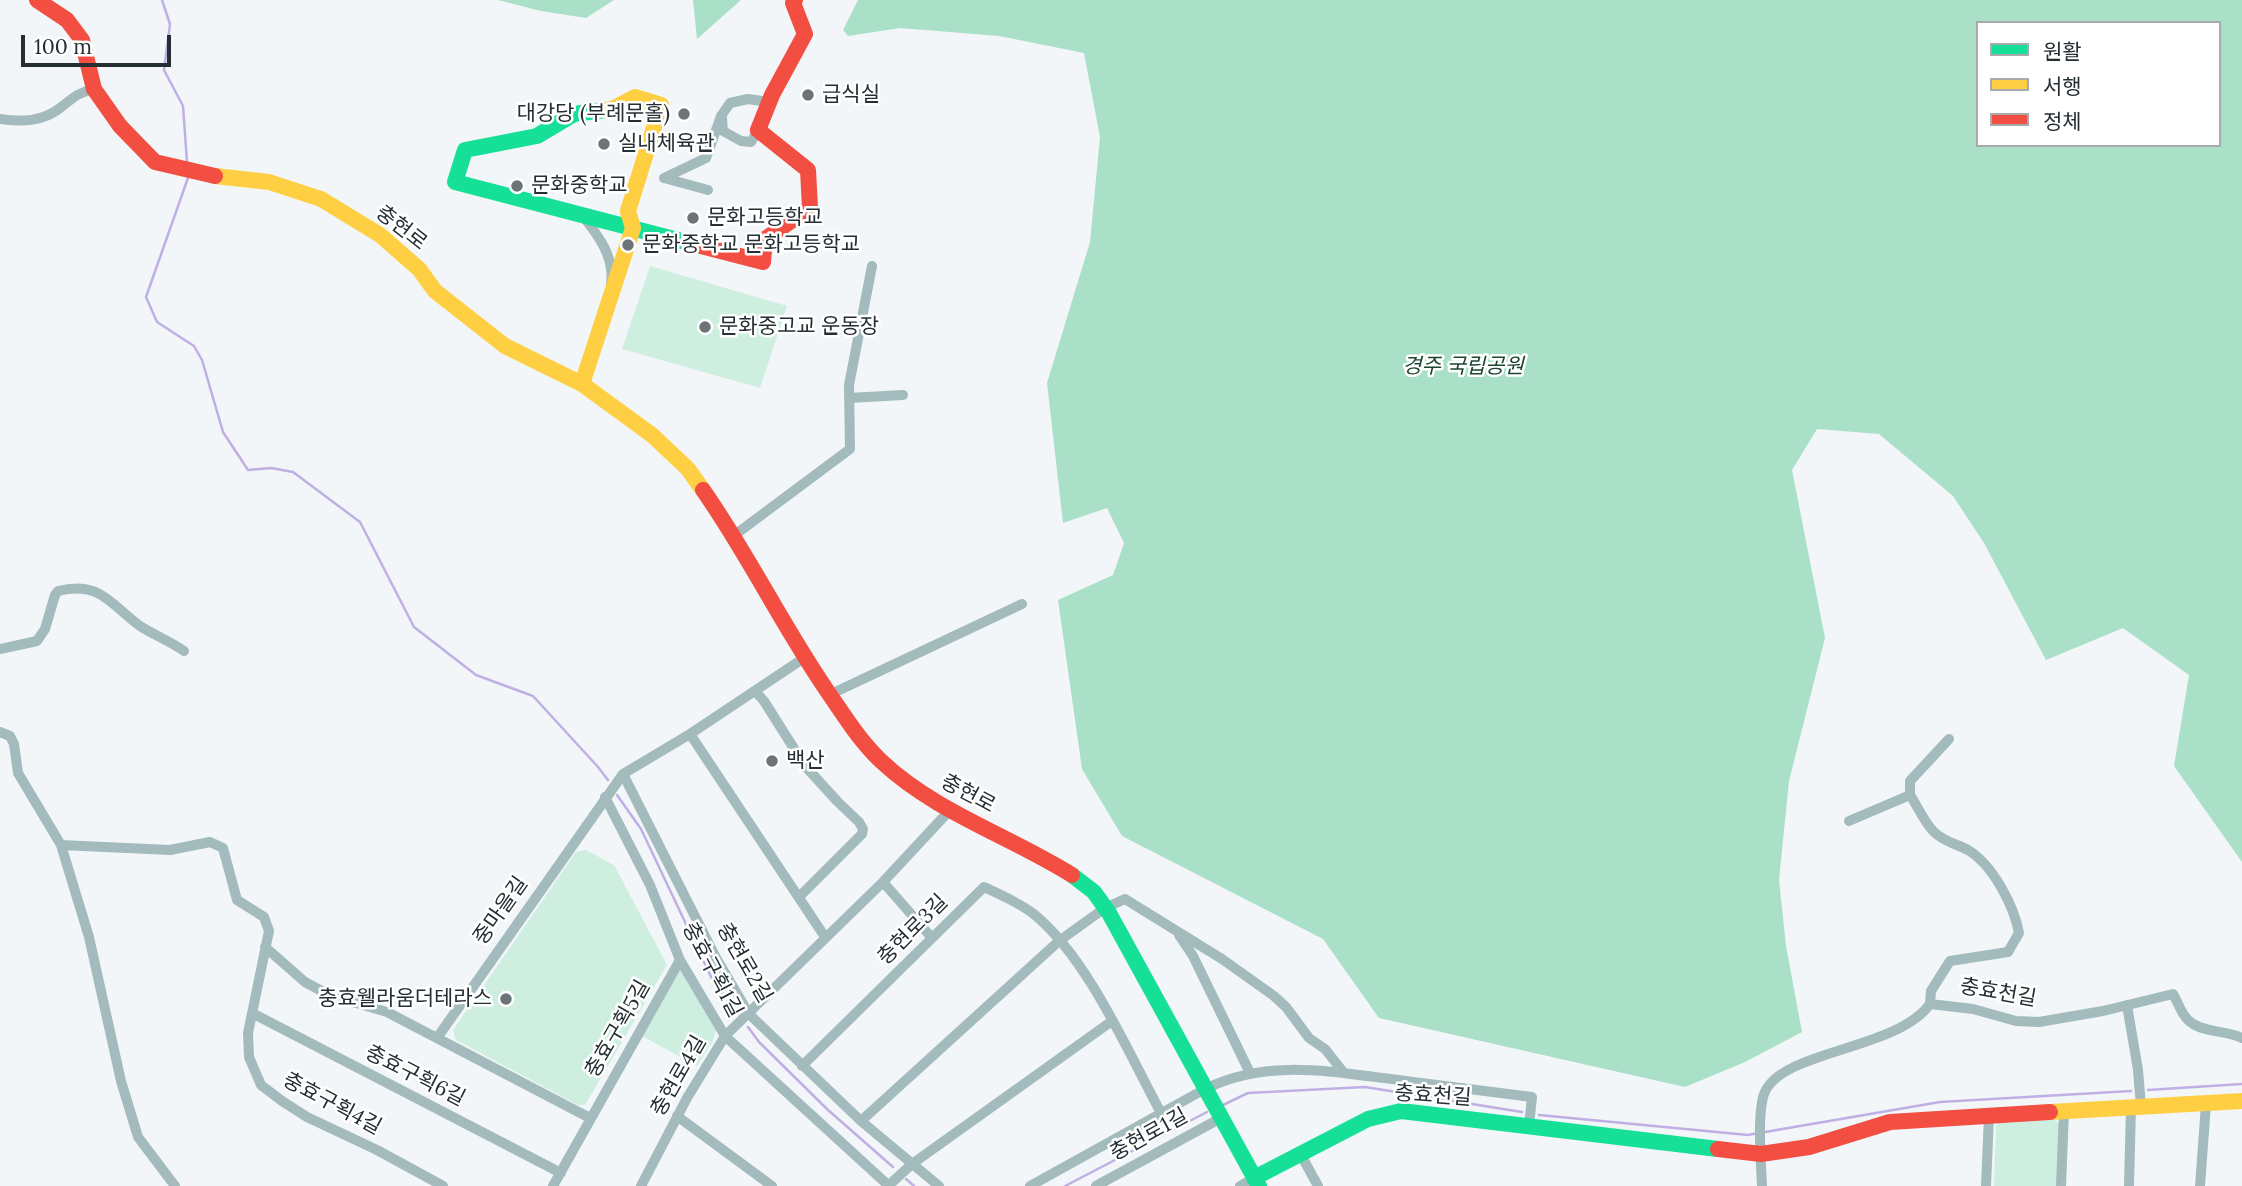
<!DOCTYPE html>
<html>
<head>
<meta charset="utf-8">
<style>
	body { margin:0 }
	#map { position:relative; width:2242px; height:1186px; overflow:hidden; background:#f2f6f8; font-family:Lora,"Noto Sans KR",serif }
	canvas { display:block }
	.legend { position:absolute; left:1976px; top:21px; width:245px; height:126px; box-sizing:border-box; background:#fff; border:2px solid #a8abad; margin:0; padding:9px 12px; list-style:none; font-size:21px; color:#252e32 }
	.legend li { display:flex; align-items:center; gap:14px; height:35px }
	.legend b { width:35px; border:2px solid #a8abad }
	.scale { position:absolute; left:21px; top:35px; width:150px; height:32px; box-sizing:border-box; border:4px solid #252e32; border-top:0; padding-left:9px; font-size:21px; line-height:24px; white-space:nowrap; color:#252e32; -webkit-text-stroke:5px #fff; paint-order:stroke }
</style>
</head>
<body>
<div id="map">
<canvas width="2242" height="1186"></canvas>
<ul class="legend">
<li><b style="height:9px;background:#16e098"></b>원활</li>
<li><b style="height:9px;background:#ffcf43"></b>서행</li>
<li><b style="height:9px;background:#f24e42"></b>정체</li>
</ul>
<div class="scale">100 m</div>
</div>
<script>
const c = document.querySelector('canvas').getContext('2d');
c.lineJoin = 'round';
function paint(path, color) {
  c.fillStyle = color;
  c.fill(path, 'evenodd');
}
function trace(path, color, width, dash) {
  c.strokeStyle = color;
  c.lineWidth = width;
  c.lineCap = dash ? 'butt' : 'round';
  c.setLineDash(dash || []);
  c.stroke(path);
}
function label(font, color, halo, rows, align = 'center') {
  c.font = font + ' Lora,"Noto Sans KR",serif';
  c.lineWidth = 5;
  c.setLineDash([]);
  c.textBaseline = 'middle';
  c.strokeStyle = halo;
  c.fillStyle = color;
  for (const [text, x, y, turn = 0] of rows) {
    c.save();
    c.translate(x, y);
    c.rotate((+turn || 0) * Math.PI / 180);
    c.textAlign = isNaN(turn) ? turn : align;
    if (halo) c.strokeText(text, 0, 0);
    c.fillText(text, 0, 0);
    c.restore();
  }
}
paint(new Path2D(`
	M650,266l137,40 -27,82 -138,-39z
	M586,850l28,15 53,100 -82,140h-7l-122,-65 -3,-10 123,-178z
	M680,970l36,59 -3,12 -16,25 -55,-30z
	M2052,1116l8,10 -3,60h-63l2,-62 6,-6z`), '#ceefdf');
paint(new Path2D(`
	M498,0h116l-28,18 -45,-7z
	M693,0h48l-44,39z
	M858,0h1384v862l-68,-96 15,-91 -66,-47 -77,32 -62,-117 -31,-47 -74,-62 -62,-5 -25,41 33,168 -36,143 -10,99 7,66 16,86 -57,30 -60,25 -306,-69 -56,-79 -201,-103 -40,-67 -24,-169 55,-25 11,-32 -17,-35 -44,15 -16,-140 43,-141 10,-105 -16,-84 -85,-17 -99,-8 -52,8 -5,-6zM1978,23h241v122h-241z`), '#aadfc8');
trace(new Path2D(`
	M162,0l8,24 -6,46 19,36 4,56
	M189,175l-43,122 11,25 37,24 8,14 21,72 25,38 23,-2 22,4 67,50 54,105 62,48 57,21 65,71 10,13
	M617,795l24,34 71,150 26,35
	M748,1027l11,15 69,68 65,57
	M2148,1090l94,-6
	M1223,1105l25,-12 117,-6 157,25
	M1539,1115l209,20 10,-2
	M1765,1132l175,-30 191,-11
	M906,1179l8,7
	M1065,1186l142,-74`), '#c0afe4', 2.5);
trace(new Path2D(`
	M722,118l1,13 18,10 10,1 7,-12
	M0,119c22,3 42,3 60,-11 12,-9 18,-16 34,-19
	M664,178l42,-20 15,-42 9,-13 18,-4 21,3
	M664,178l44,12
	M582,215c16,20 33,42 29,69
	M849,398l54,-3
	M732,537l118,-88 -1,-64 23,-119
	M0,649l37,-8 8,-12 10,-34 3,-4c42,-11 53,14 82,35 14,9 30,15 44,25
	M755,691l9,10 41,65 33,36 21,20 4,7 -1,5 -63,63
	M829,695l193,-91
	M0,732l10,4 4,8 4,29 43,72 28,92 32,144 17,56 37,49
	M690,734l135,203
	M623,774l92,182 34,58 112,107 78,65
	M1910,795v-14l39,-42
	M605,797l45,88 30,75 45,76 164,150
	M1849,821l61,-26c8,12 14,27 24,37 10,10 23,12 34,18 25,15 46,56 51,83l-11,19 -58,9 -19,30 -1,13
	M61,845l109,5 40,-8 13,6 14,52 27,17 5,14 -21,102 1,24 12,28 21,16 25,16 70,33 66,36
	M883,882l49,56
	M1179,935l14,21 57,117
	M265,947l40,35 24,13 58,17 203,106
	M2127,1005l11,65 3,36
	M252,1013l309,160
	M437,1038l186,-264 67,-40 114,-76
	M802,1066l182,-179c17,8 36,16 51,28 53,44 93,137 126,198
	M677,1116l95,70
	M861,1121l198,-180 46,-33 20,-9 97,60 52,37 12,11 23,31 16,11 19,24
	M1301,1155l17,31
	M553,1186l127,-226
	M641,1186l46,-88 38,-62 158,-154 67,-72
	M888,1186l24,-22 200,-143
	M1030,1186l175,-97c62,-31 127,-17 194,-9 44,6 88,11 133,17l-3,29
	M1096,1186l125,-68
	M1240,1186l14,-8
	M1762,1186c-1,-23 -5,-71 2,-92 16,-44 132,-43 166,-90l43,5 43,12 23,1 64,-11 70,-17c4,7 7,15 11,21 12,19 40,14 58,23
	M1986,1186l3,-70
	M2061,1186l3,-75
	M2129,1186l2,-79
	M2200,1186l6,-82`), '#a3bbbc', 10);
trace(new Path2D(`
	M605,110l-31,4 -37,22 -72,14 -10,32 246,64
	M1072,875l22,17 15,21 150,273
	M1254,1178l114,-59 33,-8 317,38`), '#16e098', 16);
trace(new Path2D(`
	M215,176l54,6 52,17 59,36 39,34 16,22 70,55 77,38 70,51 36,34 15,21
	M582,384l51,-156 -5,-17 33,-106 -26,-8 -23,12 -7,1
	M2050,1112l192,-11`), '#ffcf43', 16);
trace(new Path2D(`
	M37,0l30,20 15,20 12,49 26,37 35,36 60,14
	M701,246l62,16 2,-23 45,-31 -2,-38 -50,-40 14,-35 33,-61 -12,-31 2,-3
	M703,490c47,67 82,141 129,208 15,22 29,44 49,63 54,51 129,75 191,114
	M1718,1149l43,5 48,-7 81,-25 160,-10`), '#f24e42', 16);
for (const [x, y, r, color] of [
	[808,95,7,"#6d7477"],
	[684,114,7,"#6d7477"],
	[604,144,7,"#6d7477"],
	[517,186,7,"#6d7477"],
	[693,218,7,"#6d7477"],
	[628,245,7,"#6d7477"],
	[705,327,7,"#6d7477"],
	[772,761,7,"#6d7477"],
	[506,999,7,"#6d7477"]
]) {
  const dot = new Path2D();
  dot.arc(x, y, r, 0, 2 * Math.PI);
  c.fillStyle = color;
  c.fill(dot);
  trace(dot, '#fff', 2.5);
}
label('21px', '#252e32', '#fff', [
	["급식실",822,95],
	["대강당 (부례문홀)",670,114,"right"],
	["실내체육관",618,144],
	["문화중학교",531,186],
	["문화고등학교",707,218],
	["문화중학교 문화고등학교",642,245],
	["문화중고교 운동장",719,327],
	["백산",786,761],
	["충효웰라움더테라스",492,999,"right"]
], 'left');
label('21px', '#252e32', '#fff', [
	["충현로",401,228,38],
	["충현로",968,794,28],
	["중마을길",501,911,-55],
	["충현로3길",913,930,-45],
	["충현로2길",744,963,60],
	["충효구획1길",712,970,62],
	["충효천길",1998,993,10],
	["충효구획5길",618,1029,-60],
	["충효구획6길",415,1076,27],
	["충현로4길",679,1076,-60],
	["충효천길",1433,1096,4],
	["충효구획4길",332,1104,28],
	["충현로1길",1149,1135,-29]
]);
label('italic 21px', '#1c4532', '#fff', [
	["경주 국립공원",1463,367]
]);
</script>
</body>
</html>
